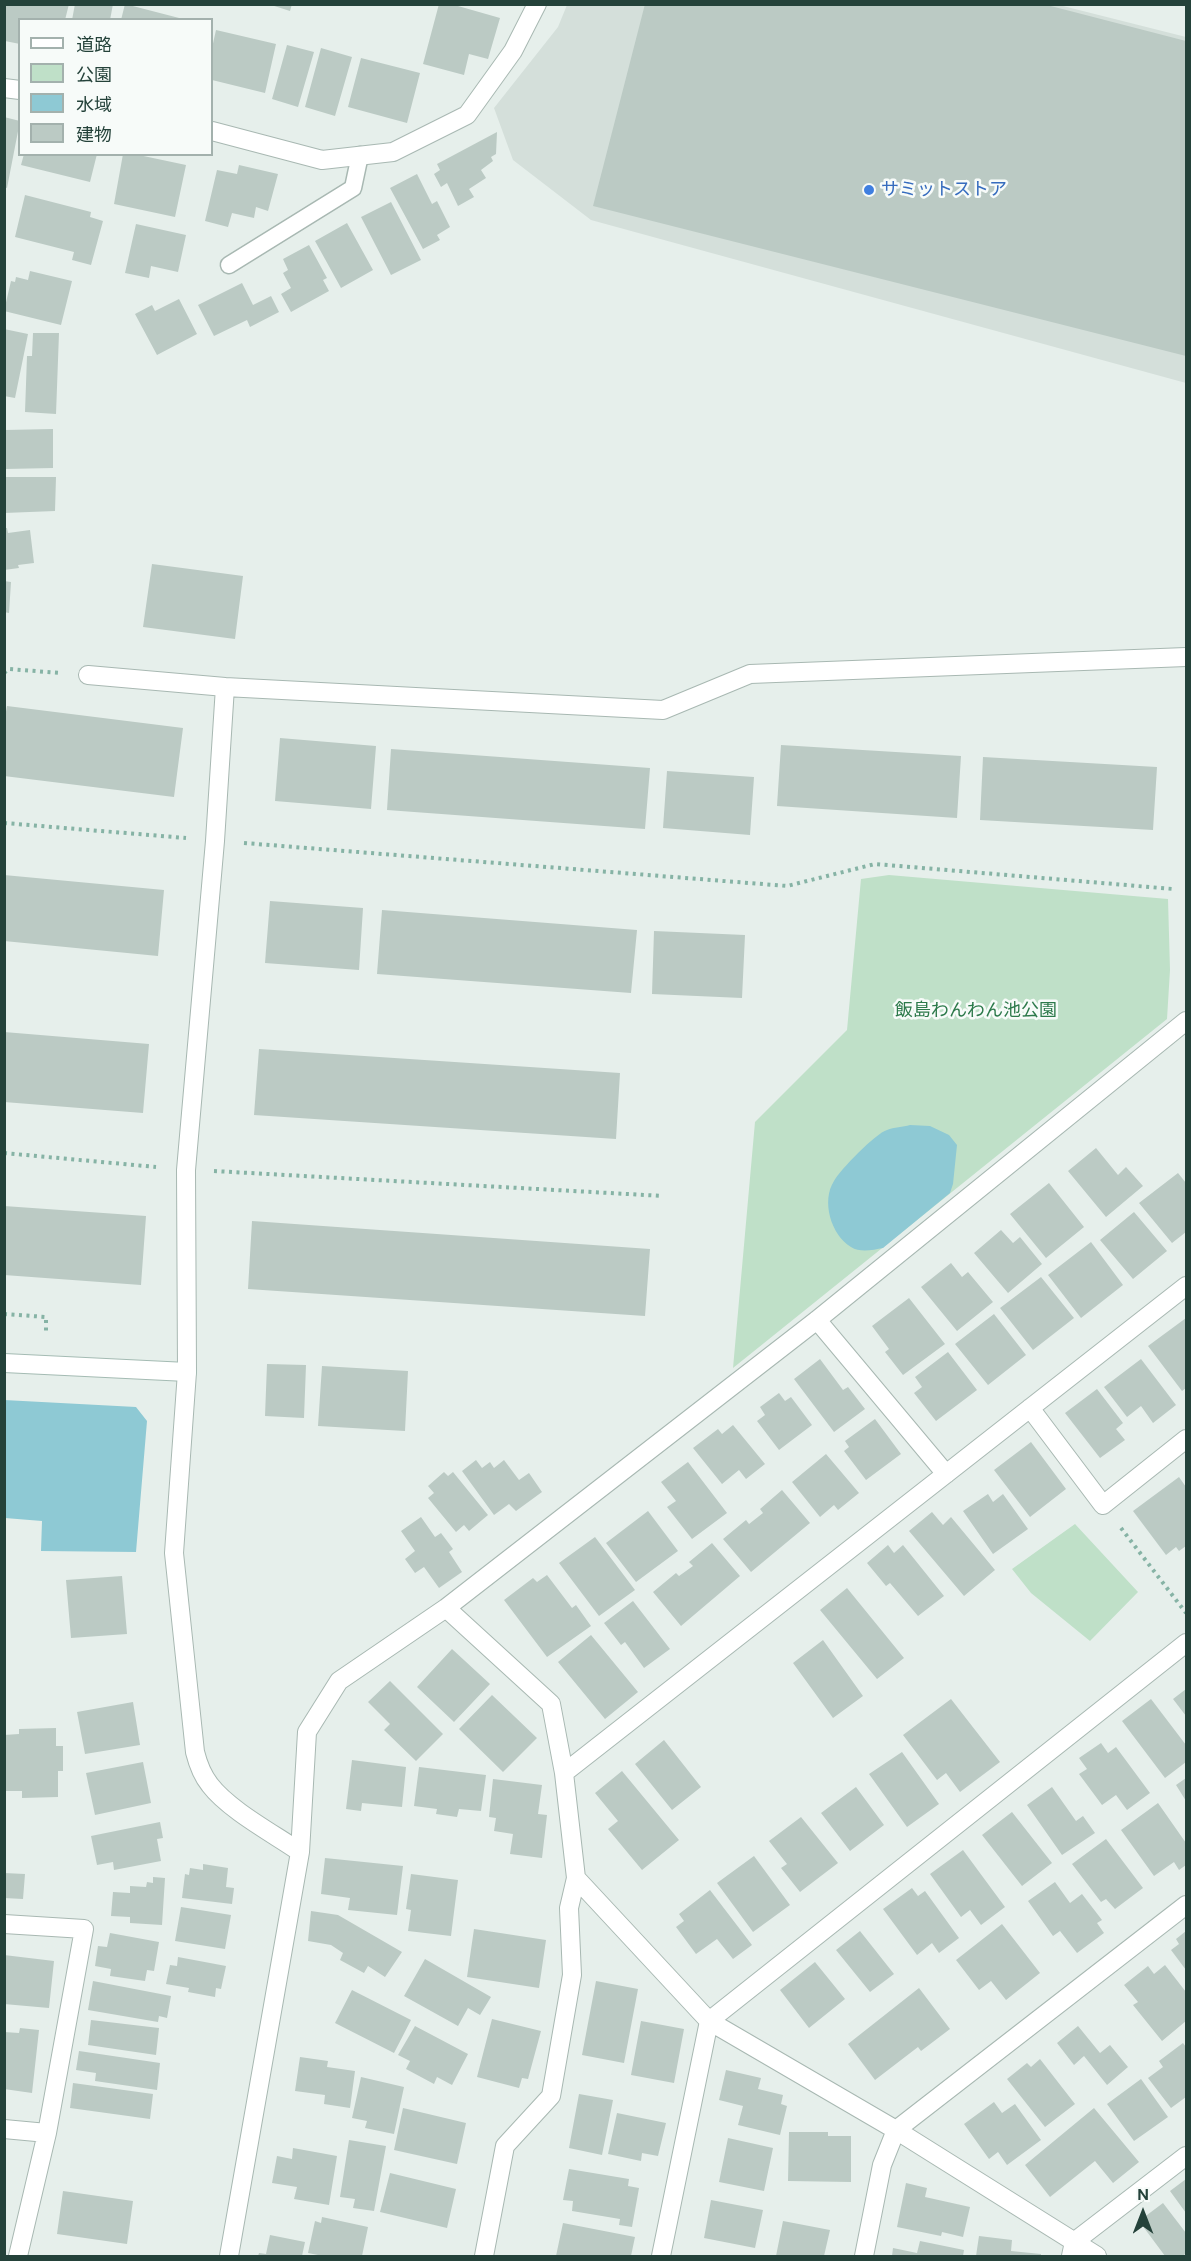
<!DOCTYPE html>
<html>
<head>
<meta charset="utf-8">
<style>
	body { margin:0 }
	#map { position:relative; width:1191px; height:2261px; overflow:hidden; background:#e6efeb; font-family:"DM Sans","Noto Sans JP",sans-serif }
	canvas { display:block }
	.frame { position:absolute; inset:0; border:6px solid #24423a; pointer-events:none }
	.legend { position:absolute; left:18px; top:18px; width:195px; height:138px; box-sizing:border-box; background:#f7fbf9; border:2px solid #a3b1ad; margin:0; padding:8px 10px; list-style:none; font-size:18px; color:#24423a }
	.legend li { display:flex; align-items:center; gap:12px; height:30px }
	.legend b { width:30px; border:2px solid #a3b1ad }
	.north { position:absolute; left:1113px; top:2183px; width:60px; height:60px; -webkit-text-stroke:4px #f7fbf9; paint-order:stroke; rotate:0deg; font-size:16px; font-weight:700; line-height:24px; text-align:center; color:#24423a }
	.north::after { content:''; display:block; margin:auto; width:21px; height:27px; background:#24423a; clip-path:polygon(50% 0,100% 100%,50% 72%,0 100%) }
</style>
</head>
<body>
<div id="map">
<canvas width="1191" height="2261"></canvas>
<div class="frame"></div>
<ul class="legend">
<li><b style="height:8px;background:#fff"></b>道路</li>
<li><b style="height:16px;background:#bfe0c8"></b>公園</li>
<li><b style="height:16px;background:#8ec9d4"></b>水域</li>
<li><b style="height:16px;background:#bbcac4"></b>建物</li>
</ul>
<div class="north">N</div>
</div>
<script>
const c = document.querySelector('canvas').getContext('2d');
c.lineJoin = 'round';
function paint(path, color) {
  c.fillStyle = color;
  c.fill(path, 'evenodd');
}
function trace(path, color, width, dash) {
  c.strokeStyle = color;
  c.lineWidth = width;
  c.lineCap = dash ? 'butt' : 'round';
  c.setLineDash(dash || []);
  c.stroke(path);
}
function label(font, color, halo, rows, align = 'center') {
  c.font = font + ' "DM Sans","Noto Sans JP",sans-serif';
  c.lineWidth = 5;
  c.setLineDash([]);
  c.textBaseline = 'middle';
  c.strokeStyle = halo;
  c.fillStyle = color;
  for (const [text, x, y, turn = 0] of rows) {
    c.save();
    c.translate(x, y);
    c.rotate((+turn || 0) * Math.PI / 180);
    c.textAlign = isNaN(turn) ? turn : align;
    if (halo) c.strokeText(text, 0, 0);
    c.fillText(text, 0, 0);
    c.restore();
  }
}
paint(new Path2D(`
	M567,5h492l127,32v346l-595,-163 -78,-60 -19,-52 64,-81z`), '#d4dfda');
paint(new Path2D(`
	M889,875l279,24 2,71 -3,49 -434,349 22,-246 92,-92 14,-151z
	M1075,1524l63,68 -48,49 -59,-48 -19,-24z`), '#bfe0c8');
paint(new Path2D(`
	M910,1125l20,1 19,9 8,10 -4,39 -3,9 -67,55c-10,2 -23,5 -32,-1 -20,-12 -30,-46 -17,-66 6,-11 42,-48 53,-51 7,-3 16,-3 23,-5z
	M4,1400l132,7 11,14 -11,131 -95,-1 1,-30 -37,-3z`), '#8ec9d4');
paint(new Path2D(`
	M5,4h64l-4,16h-45v24l-15,-3z
	M75,4h38l-3,16h-38z
	M125,4l58,15v1h-62z
	M268,4h24l-2,7z
	M439,4h12l49,14 -12,41 -19,-5 -5,21 -41,-11z
	M645,4h398l143,37v315l-593,-150z
	M216,30l60,14 -11,49 -53,-13v-32z
	M287,45l27,7 -16,55 -26,-8z
	M321,48l31,9 -17,59 -30,-9z
	M361,58l59,15 -13,50 -59,-16z
	M4,117l16,4 -13,67 -3,-1z
	M497,132l-1,22 -5,3 2,4 -12,9 5,8 -17,11 5,8 -16,9 -11,-23 -6,4 -7,-13 6,-4 -3,-6z
	M24,154h73l-7,28 -69,-17z
	M123,154h11l52,11 -11,52 -61,-13z
	M239,165l39,9 -10,37 -12,-4 -2,11 -22,-5 -4,14 -23,-6 12,-51 20,4z
	M417,174l15,30 5,-3 13,26 -13,8 3,5 -17,9 -33,-61z
	M25,195l66,17 -1,5 13,4 -12,44 -19,-5 2,-8 -59,-15z
	M391,202l30,58 -30,15 -30,-58z
	M347,223l26,47 -32,18 -26,-47z
	M136,224l50,11 -8,37 -27,-6 -2,12 -24,-5z
	M309,245l18,33 -4,2 6,11 -38,21 -10,-18 10,-6 -8,-15 5,-3 -5,-11z
	M30,271l42,10 -11,44 -57,-14 7,-30 4,1 1,-5 12,3z
	M242,283l11,22 18,-9 8,16 -29,15 -3,-7 -33,16 -16,-31z
	M179,299l18,35 -40,21 -22,-41 17,-9 3,6z
	M4,329l24,5 -13,64 -11,-2z
	M33,333h26l-3,81 -31,-2 2,-56h5z
	M53,429v39l-48,1v-39z
	M4,477h52l-1,34 -51,2z
	M4,528h3l1,5 22,-3 4,33 -16,2 1,3 -15,2z
	M152,564l91,12 -8,63 -92,-12z
	M4,581l7,1 -2,31 -5,-1z
	M7,706l176,22 -9,69 -170,-21v-53z
	M280,738l96,8 -5,63 -96,-8z
	M781,745l180,11 -4,62 -180,-12z
	M391,749l259,19 -5,61 -258,-19z
	M983,757l174,10 -4,63 -173,-10z
	M667,771l87,6 -4,58 -87,-7z
	M4,875l160,15 -6,66 -154,-15z
	M270,901l93,7 -4,62 -94,-7z
	M382,910l255,20 -6,63 -254,-19z
	M654,931l91,4 -3,63 -90,-4z
	M4,1032l145,12 -6,69 -139,-11z
	M259,1049l361,24 -4,66 -362,-24z
	M1096,1148l22,27 8,-8 17,19 -37,31 -38,-46z
	M1178,1173l8,10v49l-14,11 -33,-40z
	M1049,1183l35,44 -38,31 -36,-44z
	M4,1206l142,10 -5,69 -137,-10z
	M1134,1212l33,39 -34,28 -33,-39z
	M252,1221l398,28 -5,67 -397,-27z
	M1001,1230l12,13 7,-6 22,27 -34,29 -34,-40z
	M1091,1242l32,43 -42,33 -33,-43z
	M951,1263l11,14 6,-5 25,30 -36,29 -36,-44z
	M1041,1277l33,41 -41,32 -33,-42z
	M909,1298l36,46 -42,31 -18,-23 4,-3 -17,-23z
	M994,1314l32,41 -38,30 -33,-41z
	M1186,1318v70l-4,3 -34,-45z
	M948,1352l29,38 -41,31 -22,-28 8,-6 -7,-10z
	M820,1359l23,31 5,-3 17,22 -31,23 -40,-53z
	M1141,1359l35,46 -23,18 -12,-17 -14,11 -23,-30z
	M267,1364l39,1 -2,53 -39,-2z
	M322,1366l86,5 -3,60 -87,-5z
	M1097,1389l26,34 -7,6 9,11 -25,18 -35,-45z
	M779,1393l6,8 6,-4 21,28 -33,25 -22,-29 8,-6 -5,-8z
	M875,1419l26,35 -35,26 -22,-29 5,-4 -4,-6z
	M733,1425l32,39 -19,15 -7,-9 -17,14 -29,-36 25,-19 4,5z
	M1031,1442l35,47 -36,28 -36,-47z
	M826,1454l33,39 -21,17 -4,-5 -14,12 -28,-35z
	M476,1460l6,8 8,-6 4,6 10,-8 15,20 10,-7 13,19 -26,19 -7,-7 -15,11 -32,-44z
	M688,1462l39,51 -35,26 -25,-32 9,-6 -15,-19z
	M444,1472l4,4 5,-4 35,43 -19,16 -5,-6 -8,7 -28,-34 6,-5 -6,-7z
	M1179,1477l7,10v59l-7,5 -3,-4 -10,8 -33,-44z
	M782,1490l28,33 -59,49 -28,-33 23,-19 3,4 14,-11 -3,-4z
	M988,1494l5,8 10,-8 25,35 -35,25 -30,-43z
	M648,1511l30,40 -42,31 -30,-39z
	M932,1512l11,13 8,-8 44,53 -31,26 -55,-65z
	M421,1517l14,20 6,-4 12,16 -4,3 13,20 -23,16 -15,-21 -9,6 -10,-14 10,-8 -14,-20z
	M595,1537l40,53 -36,26 -40,-53z
	M712,1543l28,33 -59,50 -28,-34 23,-19 3,3 14,-10 -4,-4z
	M888,1545l6,8 9,-8 41,51 -26,20 -28,-33 -4,3 -19,-23z
	M547,1575l25,33 4,-3 15,21 -44,31 -43,-57 29,-22 4,4z
	M122,1576l5,58 -56,4 -5,-58z
	M847,1588l57,70 -27,21 -57,-69z
	M633,1601l37,48 -26,19 -19,-26 -4,3 -17,-22z
	M591,1635l47,57 -33,27 -47,-57z
	M823,1640l40,56 -30,22 -40,-55z
	M452,1649l38,35 -36,38 -37,-35z
	M390,1681l53,53 -27,27 -32,-31 6,-6 -22,-22z
	M1186,1689v27l-13,-17z
	M492,1695l45,43 -34,34 -44,-43z
	M951,1699l49,63 -40,30 -14,-19 -9,7 -34,-45z
	M1151,1699l35,46v17l-21,16 -43,-57z
	M133,1702l7,43 -55,9 -8,-42z
	M56,1728v18h7v25h-5v26l-36,1v-7h-18v-56l15,-1v-5z
	M664,1740l37,47 -29,23 -37,-46z
	M1101,1743l7,10 8,-6 34,46 -23,17 -11,-15 -14,10 -23,-31 8,-5 -8,-11z
	M902,1752l37,52 -32,23 -38,-53z
	M352,1760l54,7 -4,40 -40,-4 -1,8 -15,-2z
	M143,1762l8,41 -56,12 -9,-42z
	M419,1767l67,8 -5,36 -22,-2 -2,8 -21,-3 1,-5 -23,-3z
	M622,1771l57,69 -37,30 -34,-41 10,-8 -23,-28z
	M1186,1778v23l-10,-16z
	M493,1779l49,6 -4,29 9,1 -5,43 -32,-4 3,-20 -19,-3 2,-13 -7,-1z
	M856,1787l28,38 -34,26 -29,-38z
	M1052,1787l24,34 7,-5 12,17 -33,22 -35,-50z
	M1158,1803l28,40v22l-7,5 -5,-8 -20,14 -33,-46z
	M1012,1812l40,51 -30,23 -40,-51z
	M801,1817l37,46 -38,29 -19,-24 6,-4 -18,-23z
	M160,1822l3,16 -6,1 4,22 -47,9 -1,-8 -16,3 -6,-29z
	M1106,1839l37,49 -28,21 -9,-10 -5,3 -29,-38z
	M963,1850l42,57 -24,18 -11,-15 -9,7 -31,-43z
	M754,1856l36,49 -37,27 -36,-49z
	M325,1858l78,8 -6,49 -49,-5 2,-12 -29,-4z
	M203,1864l25,4 -2,19 8,1 -2,16 -50,-6 3,-24 4,1 1,-7 13,2z
	M4,1873l21,1 -2,25 -19,-1z
	M411,1874l47,6 -7,56 -43,-5 3,-21 -5,-1z
	M153,1877l12,1 -3,47 -32,-2v-6l-19,-1 2,-24 17,1v-7l16,1 1,-5 6,1z
	M1055,1882l15,21 12,-9 20,26 -5,3 7,10 -27,20 -17,-22 -7,5 -25,-35z
	M912,1888l6,8 7,-5 34,47 -20,15 -7,-10 -15,12 -34,-46z
	M710,1890l42,55 -19,14 -16,-20 -21,15 -20,-27 8,-6 -5,-7z
	M181,1907l50,8 -6,34 -50,-8z
	M311,1911l27,4 64,37 -17,25 -17,-11 -4,7 -24,-13 3,-7 -12,-8 -23,-4z
	M1002,1924l38,49 -34,27 -15,-19 -12,9 -23,-30z
	M474,1929l72,11 -7,48 -72,-11z
	M860,1931l34,43 -24,18 -34,-42z
	M1186,1931v39l-15,-20 8,-6 -3,-5z
	M110,1933l49,9 -5,29 -7,-1 -2,11 -35,-5 1,-7 -16,-3 3,-20 9,1z
	M4,1955l50,6 -5,47 -45,-4z
	M178,1957l48,9 -5,23 -5,-1 -1,9 -27,-5 1,-4 -23,-4 4,-19 7,1z
	M425,1959l66,38 -11,18 -12,-7 -10,18 -54,-30z
	M815,1962l30,37 -36,29 -29,-38z
	M1165,1965l21,27v29l-24,20 -29,-36 5,-3 -14,-17 24,-19 6,8z
	M93,1981l78,15 -4,22 -8,-2 -1,6 -70,-12z
	M596,1981l42,8 -14,74 -42,-8z
	M919,1988l31,41 -29,22 -3,-4 -43,33 -27,-36z
	M352,1990l59,30 -17,33 -59,-30z
	M492,2019l49,12 -13,48 -6,-1 -3,10 -42,-11z
	M91,2020l68,8 -3,27 -68,-10z
	M641,2021l43,8 -10,54 -43,-8z
	M415,2026l53,28 -16,31 -15,-8 -3,7 -28,-15 4,-8 -12,-6z
	M1078,2026l22,27 10,-8 18,22 -21,18 -23,-29 -10,9 -17,-22z
	M20,2028l19,2 -7,63 -28,-4v-57l15,1z
	M1183,2043l3,4v50l-15,11 -23,-30 15,-11 -4,-6z
	M79,2051l81,12 -3,27 -62,-9 1,-8 -20,-3z
	M300,2057l28,4 -1,6 28,4 -5,37 -26,-4 1,-9 -30,-4z
	M1040,2059l35,45 -30,23 -38,-48 20,-16 4,4z
	M726,2070l35,8 -3,11 25,6 -2,9 6,2 -7,29 -42,-10 5,-19 -24,-6z
	M361,2077l43,10 -10,47 -29,-6 2,-7 -15,-3z
	M1141,2079l27,38 -34,24 -27,-37z
	M73,2083l80,11 -3,25 -80,-11z
	M579,2094l34,6 -11,55 -33,-7z
	M994,2102l8,11 13,-9 26,36 -34,25 -9,-13 -9,7 -25,-35z
	M403,2108l63,15 -9,41 -63,-14z
	M1094,2108l45,54 -26,21 -18,-22 -45,36 -25,-32z
	M617,2113l49,10 -8,33 -16,-3 -1,8 -33,-7z
	M789,2132h39v4h23v46l-63,-1z
	M728,2138l45,10 -9,43 -45,-9z
	M349,2140l37,6 -12,65 -21,-3 2,-9 -15,-2z
	M293,2148l44,8 -8,49 -35,-6 3,-12 -25,-4 5,-27 15,3z
	M569,2169l60,10 -1,7 11,2 -7,39 -13,-2 1,-6 -48,-8 1,-10 -10,-1z
	M390,2173l66,16 -9,39 -67,-16z
	M1186,2179v34l-16,-22z
	M906,2183l21,5 -2,9 45,10 -7,30 -21,-5 -1,4 -44,-9z
	M63,2191l70,10 -6,43 -70,-10z
	M711,2200l52,10 -8,38 -51,-10z
	M1163,2203l23,30v20l-3,3h-18l-26,-35z
	M322,2217l46,10 -6,29h-39l-15,-3 7,-32 6,2z
	M783,2221l47,9 -6,26h-48z
	M563,2223l72,14 -4,19h-75z
	M270,2235l35,7 -3,14h-44l1,-3 7,1z
	M979,2236l33,4 -1,11 30,3v2h-65z
	M920,2241l44,9 -1,6h-71l1,-8 24,5z`), '#bbcac4');
const lane = new Path2D(`
	M229,265l124,-77 7,-33`);
const street = new Path2D(`
	M4,88l16,2
	M212,131l110,29 71,-8 74,-37 46,-64 24,-47
	M88,675l137,12
	M817,1320l129,154
	M1030,1408l73,97 83,-66
	M446,1608l371,-288 369,-299
	M564,1773l622,-487
	M300,1852c-26,-18 -71,-42 -90,-67 -8,-10 -12,-21 -15,-33l-21,-199 13,-181 -1,-202 29,-329 10,-154 438,23 87,-36 436,-17
	M576,1878l133,143 187,109 201,126
	M4,1924l80,5 -37,204 -29,123
	M4,2129l43,4
	M229,2256l71,-404 7,-120 32,-51 107,-73 105,96 13,69 12,105 -7,30 3,67 -21,121 -46,50 -21,110
	M661,2256l48,-235 477,-378
	M864,2256l18,-91 14,-35 290,-225
	M1071,2256l3,-14 112,-86`);
const secondary = new Path2D(`
	M4,1363l183,9`);
trace(lane, '#a8b8b2', 19);
trace(street, '#a8b8b2', 20);
trace(secondary, '#a4bbb3', 20);
trace(new Path2D(`
	M4,673l5,-4 51,4
	M4,823l182,15
	M244,843l543,43 88,-22 298,25
	M4,1153l152,14
	M214,1171l449,25
	M4,1314l42,3v18
	M1121,1528l65,85`), '#86b3a5', 4, [3, 4.5]);
trace(lane, '#fff', 16);
trace(street, '#fff', 18);
trace(secondary, '#fff', 18);
for (const [x, y, r, color] of [
	[869,190,6,"#3f7fe0"]
]) {
  const dot = new Path2D();
  dot.arc(x, y, r, 0, 2 * Math.PI);
  c.fillStyle = color;
  c.fill(dot);
  trace(dot, '#f7fbf9', 2);
}
label('18px', '#366cbe', '#f7fbf9', [
	["サミットストア",881,190]
], 'left');
label('18px', '#2d7a4b', '#f7fbf9', [
	["飯島わんわん池公園",976,1011]
]);
</script>
</body>
</html>
